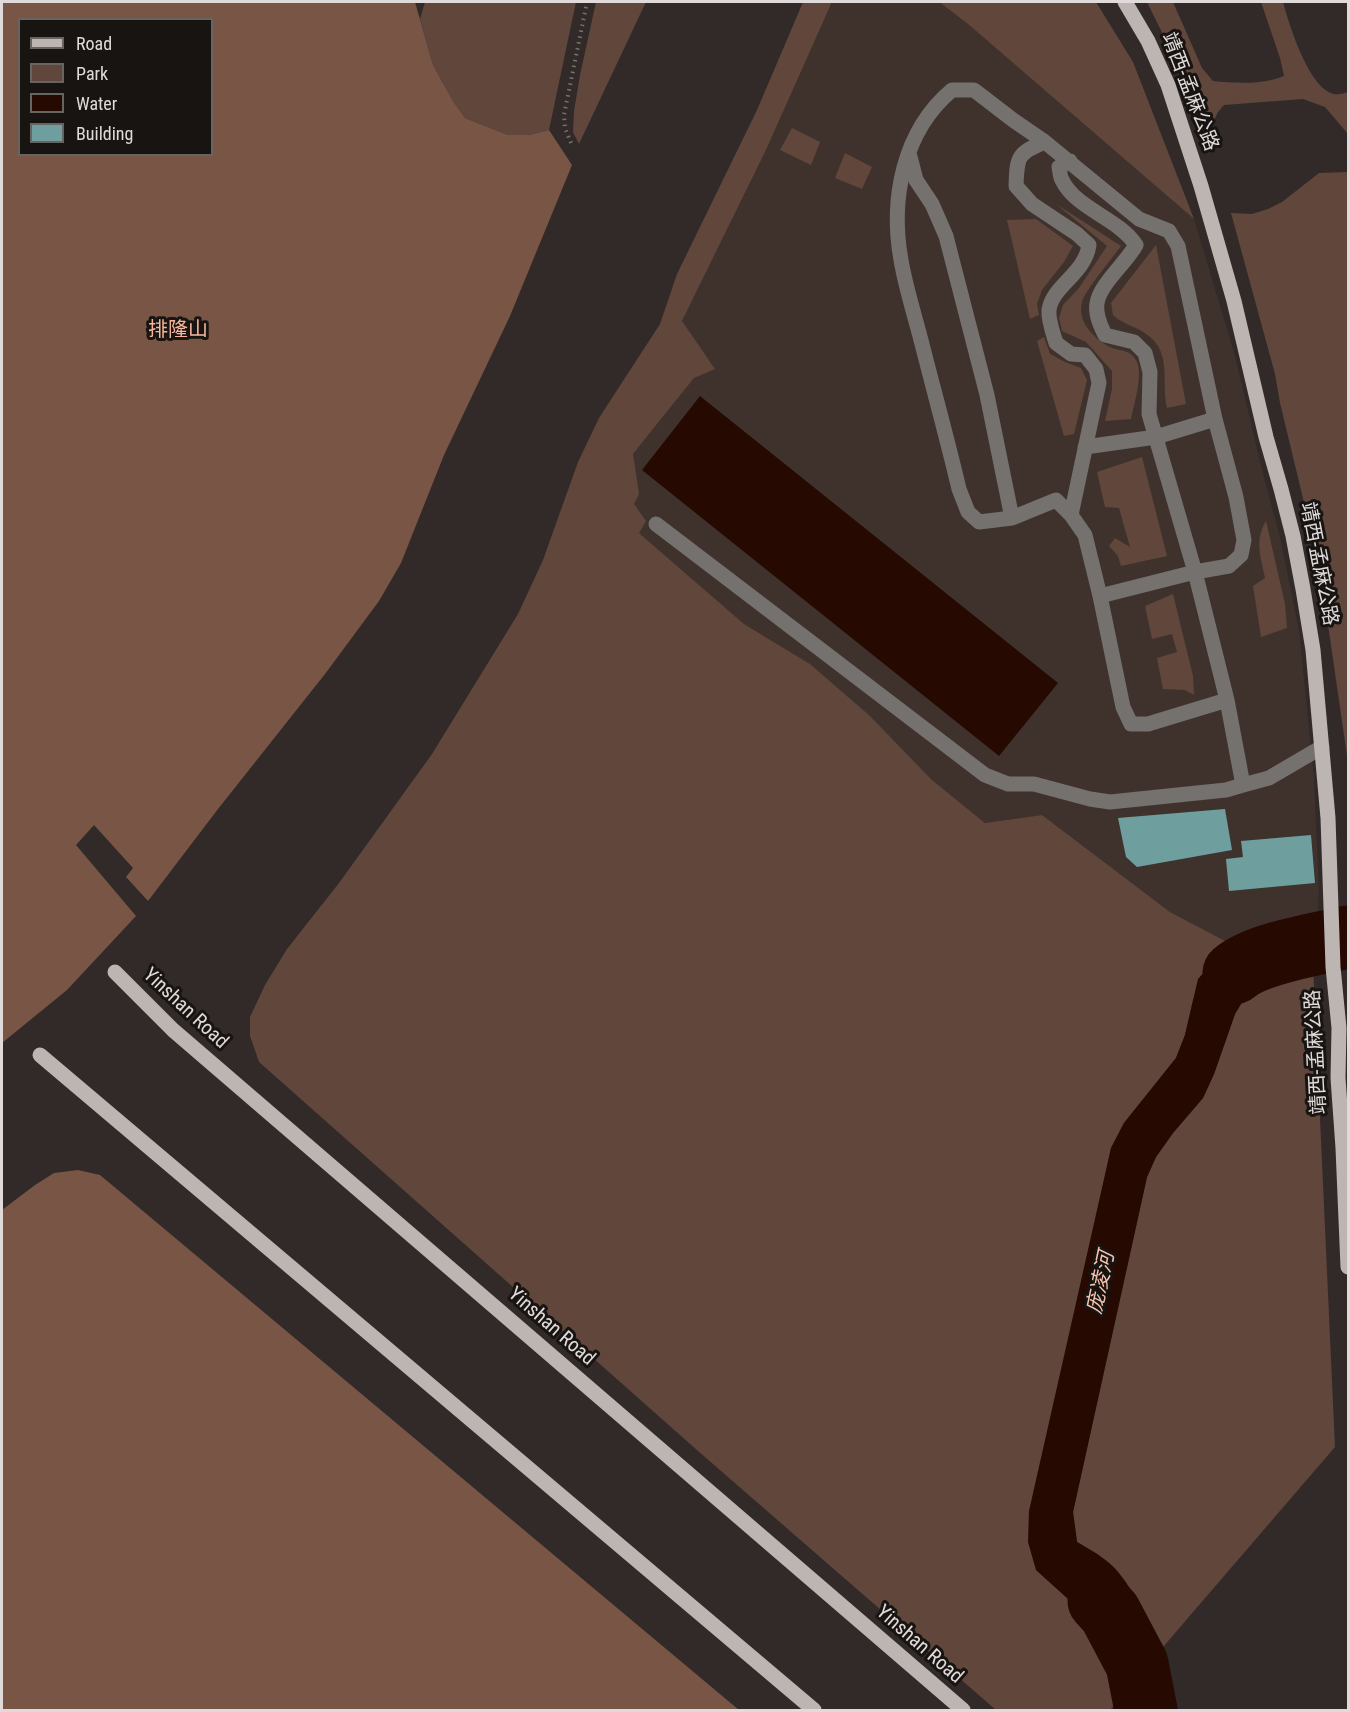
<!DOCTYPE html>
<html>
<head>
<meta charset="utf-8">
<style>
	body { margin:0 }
	#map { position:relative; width:1350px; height:1712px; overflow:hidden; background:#312a28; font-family:"Roboto Condensed",sans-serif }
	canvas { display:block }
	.frame { position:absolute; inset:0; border:3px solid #e0dbda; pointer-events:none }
	.legend { position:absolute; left:18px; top:18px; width:195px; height:138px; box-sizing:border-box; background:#171412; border:2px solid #676462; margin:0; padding:8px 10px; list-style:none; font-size:18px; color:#e0dbda }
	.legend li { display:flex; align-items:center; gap:12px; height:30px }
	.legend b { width:30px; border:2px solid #676462 }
</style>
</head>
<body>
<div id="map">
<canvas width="1350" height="1712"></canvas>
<div class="frame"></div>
<ul class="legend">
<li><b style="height:8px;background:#bcb5b2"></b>Road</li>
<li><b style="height:16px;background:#60463b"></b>Park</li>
<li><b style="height:16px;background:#260901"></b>Water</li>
<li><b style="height:16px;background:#6e9f9e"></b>Building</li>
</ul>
</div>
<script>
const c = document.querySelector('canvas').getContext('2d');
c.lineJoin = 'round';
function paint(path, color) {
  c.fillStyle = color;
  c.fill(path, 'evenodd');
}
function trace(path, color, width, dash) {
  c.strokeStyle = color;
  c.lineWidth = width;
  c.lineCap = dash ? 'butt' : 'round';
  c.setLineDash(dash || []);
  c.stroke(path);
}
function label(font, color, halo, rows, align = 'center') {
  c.font = font + ' "Roboto Condensed","Noto Sans SC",sans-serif';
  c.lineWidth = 6;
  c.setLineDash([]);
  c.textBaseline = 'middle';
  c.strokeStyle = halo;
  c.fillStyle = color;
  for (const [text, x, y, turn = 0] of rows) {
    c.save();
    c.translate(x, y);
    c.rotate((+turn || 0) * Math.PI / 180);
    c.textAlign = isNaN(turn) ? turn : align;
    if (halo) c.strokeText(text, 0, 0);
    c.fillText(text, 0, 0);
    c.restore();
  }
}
paint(new Path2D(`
	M832,2h107l29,22 226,195 40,133 29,122 17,63 19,93 15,149 5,110 -2,37 -86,18 -61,-32 -128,-97 -57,8 -53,-43 -63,-65 -59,-51 -66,-40 -105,-91 -5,-29 -1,-50 61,-76 -12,-57 84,-171z`), '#3f322d');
paint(new Path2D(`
	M425,2h151l-27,128 -20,5h-21l-43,-17 -12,-17 -20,-36 -13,-46z
	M596,2h50l-67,142 -6,-12 1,-21 6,-36z
	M803,2h29l-66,148 -84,171 33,48 -21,9 -61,76 6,40 -5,10 12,17 -7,12 105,91 66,40 59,51 63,65 53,43 57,-8 128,97 61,32 -18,18 -20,38 -8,35 -9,23 -52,65 -13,25 -13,61 -62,361c30,27 67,56 82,96 3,9 5,18 7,27l-15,17h-114l-298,-259 -439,-389 -9,-26v-19l15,-32 22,-36 52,-66 93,-129 86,-140 25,-54 35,-98 21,-44 61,-94 17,-50 80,-164z
	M939,2h157l37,60 61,157 -226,-195z
	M1147,2h26l29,66 11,13c23,2 49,4 71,-5l-4,-18 -19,-56h22c6,22 26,87 51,92 4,1 11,-1 14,-2v42l-23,-27 -22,-8 -79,6c-2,3 -5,5 -7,9 -5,9 -3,17 -15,20l-25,-71z
	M792,128l28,14 -9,23 -31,-15z
	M845,153l27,14 -10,22 -27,-11z
	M1348,172v591l-28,-194 -40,-166 -5,-29 -44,-161 21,1 16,-5 14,-7 37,-29z
	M1056,204l65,42c-7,10 -37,46 -39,56 -5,20 11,35 26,44 10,6 21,2 28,14 8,13 -2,44 -5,59l-26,2 7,-32v-18l-26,-29 -24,-11 -3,-13 4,-13 16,-17 28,-42z
	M1036,219l37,27 -9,16 -22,28 -5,14 2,11 -9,4 -23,-99z
	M1156,245l30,159 -19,4c-6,-24 5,-54 -18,-72 -11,-9 -25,-11 -36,-21l-2,-12z
	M1044,337l6,17 15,8 16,6 6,12 -13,54 -10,2 -27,-95z
	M1142,457l25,99 -46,10 -3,-10 -9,-10 6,-8 15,9 -11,-39 -14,-1 -8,-35z
	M1266,521l19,83 2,24 -26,9 -8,-51 12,-8c-4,-21 -11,-37 1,-57z
	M1173,594l20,82 1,19 -9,-5 -22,-1 -6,-31 20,-6 -5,-18 -20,5 -7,-33z
	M1313,964l22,483 -178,207 -10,-32 -13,-25 -35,-42 -22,-13 -4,-30 74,-335 9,-20 17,-24 30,-35 11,-24 21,-60 15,-25 26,-14z`), '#60463b');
paint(new Path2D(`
	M2,2h413l18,63 20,36 12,17 43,17h21l20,-5 23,35 -62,151 -66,139 -43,108 -22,38 -54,73 -107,135 -70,92 -22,-24 7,-9 -39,-43 -18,20 60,71 -69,74 -65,53zM20,20h192v134h-192z
	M78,1170l22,5 639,535h-737v-500l33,-25 19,-12z`), '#795546');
paint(new Path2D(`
	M700,396l358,287 -59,73 -357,-286z
	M1317,926l-4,38 -37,11 -26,14 -15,25 -21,60 -11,24 -30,35 -17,24 -9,20 -74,335 4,30c15,9 31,17 42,31 19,23 29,53 38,81l-32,39 -7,-28 -18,-30 -22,-27 -42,-38 -8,-28 1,-31 82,-363 13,-25 52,-65 9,-23 13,-56 15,-17 18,-18z`), '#260901');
trace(new Path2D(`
	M1234,973c23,-20 84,-29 114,-36
	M1099,1601l11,12 27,51 9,46`), '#260901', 63);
paint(new Path2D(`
	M1225,809l7,41 -95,17 -11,-10 -8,-39z
	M1311,835l4,48 -86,8 -3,-32 17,-2 -2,-16z`), '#6e9f9e');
trace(new Path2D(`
	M571,143l-6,-15 -1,-13 23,-113`), '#76706f', 4, [1.5, 4.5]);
trace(new Path2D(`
	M1045,142c-28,11 -28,15 -29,44l16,18 45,30 12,11c-4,29 -37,41 -40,65 -1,10 4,23 7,33l15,11 14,1 11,14 3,14 -28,132
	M909,153l7,27 16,24 14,32 41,159 25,123
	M1070,161l-11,6c1,4 1,10 3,13 14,29 56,38 74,65 -10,18 -36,39 -39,58 -2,11 3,22 8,32l29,7 11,11 5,19 -1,42 46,158 -95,24
	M1085,447l71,-10 59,-18
	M656,524l329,251 23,9h26l56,15 20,3 116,-12 17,-5 26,-7 53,-31
	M1227,700l-79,24h-17l-8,-17 -23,-111 -15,-61 -14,-20 -15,-15 -44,18 -33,4 -11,-10 -9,-23c-11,-47 -24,-94 -36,-141 -7,-29 -17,-58 -22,-88 -11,-61 2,-129 51,-170h22l39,30 32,22 94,77 30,12 9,15 37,173 21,78 8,43 -3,15 -12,11 -34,6 32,128 16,85`), '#74716f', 15);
trace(new Path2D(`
	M1125,2l23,39 20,44 33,101 33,115 32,136 15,52 12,47 10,53 10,61 15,168 5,149 6,61 -1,50 5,70 5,119
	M115,972l58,58 790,680
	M40,1055l774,655`), '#bcb5b2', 15);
label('20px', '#e0dbda', '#171412', [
	["靖西-孟麻公路",1189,92,69],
	["靖西-孟麻公路",1318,564,79],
	["Yinshan Road",185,1009,43],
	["靖西-孟麻公路",1317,1052,-93],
	["Yinshan Road",551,1327,41],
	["Yinshan Road",919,1645,41]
]);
label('20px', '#f6b69c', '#171412', [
	["排隆山",178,331]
]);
label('italic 21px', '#f8c4af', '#171412', [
	["庞凌河",1102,1283,-78]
]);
</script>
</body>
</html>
